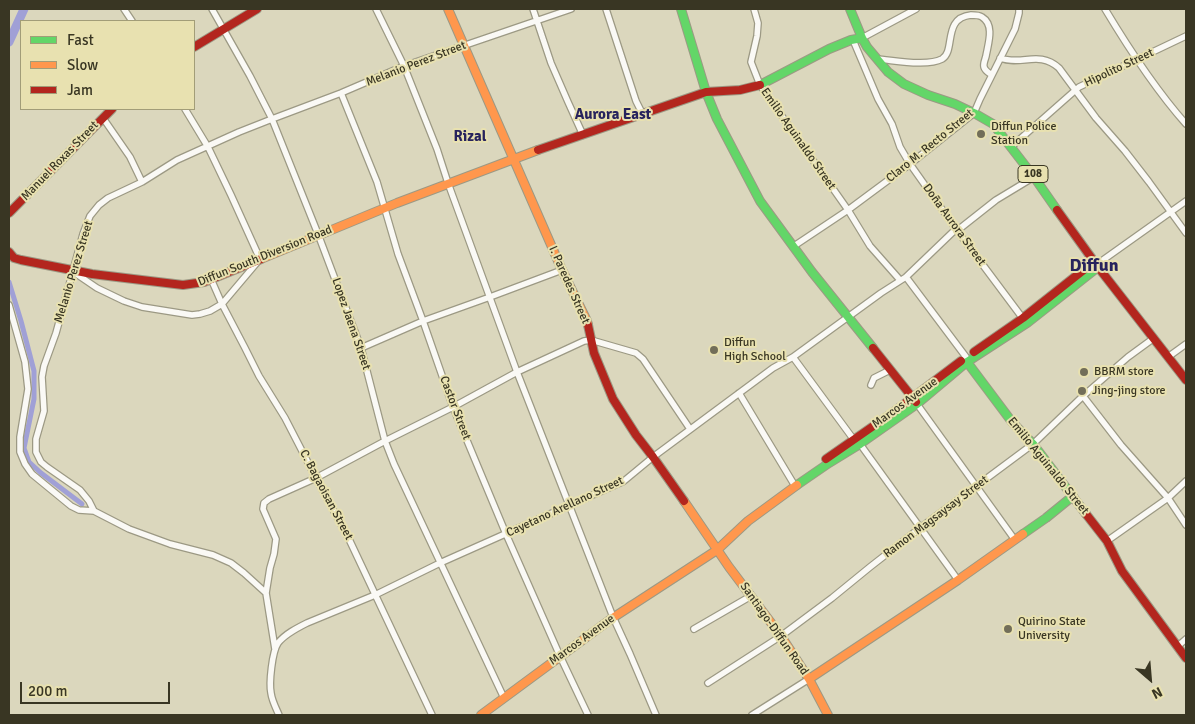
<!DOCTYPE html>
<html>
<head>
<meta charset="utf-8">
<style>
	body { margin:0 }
	#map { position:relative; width:1195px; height:724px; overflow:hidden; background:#dbd7bd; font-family:Signika,sans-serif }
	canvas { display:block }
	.frame { position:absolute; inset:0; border:10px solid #393623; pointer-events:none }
	.legend { position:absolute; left:20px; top:20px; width:175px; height:90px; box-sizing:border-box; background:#e8e1b0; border:1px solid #a29d78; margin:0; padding:6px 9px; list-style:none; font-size:15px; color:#393623 }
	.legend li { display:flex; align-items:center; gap:10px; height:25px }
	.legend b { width:25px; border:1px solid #a29d78 }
	.north { position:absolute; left:1125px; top:654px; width:50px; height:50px; -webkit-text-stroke:4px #e8e1b0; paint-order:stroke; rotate:153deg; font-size:14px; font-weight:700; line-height:20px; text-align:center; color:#393623 }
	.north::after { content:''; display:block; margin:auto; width:18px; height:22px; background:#393623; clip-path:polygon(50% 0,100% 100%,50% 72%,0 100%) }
	.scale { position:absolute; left:20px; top:682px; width:150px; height:22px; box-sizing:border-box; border:2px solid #393623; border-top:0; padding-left:6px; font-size:15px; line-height:18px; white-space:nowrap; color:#393623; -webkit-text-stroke:4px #e8e1b0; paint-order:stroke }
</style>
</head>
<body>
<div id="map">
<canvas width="1195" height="724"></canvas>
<div class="frame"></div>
<ul class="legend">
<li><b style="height:6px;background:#63d668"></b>Fast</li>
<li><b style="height:6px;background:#ff974d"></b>Slow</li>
<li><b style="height:6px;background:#b3261e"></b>Jam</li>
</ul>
<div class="north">N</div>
<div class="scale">200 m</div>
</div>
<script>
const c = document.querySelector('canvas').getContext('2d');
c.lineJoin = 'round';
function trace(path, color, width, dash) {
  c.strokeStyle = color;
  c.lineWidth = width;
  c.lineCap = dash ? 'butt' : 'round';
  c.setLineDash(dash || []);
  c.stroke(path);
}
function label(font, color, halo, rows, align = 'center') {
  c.font = font + ' Signika,sans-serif';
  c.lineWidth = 4;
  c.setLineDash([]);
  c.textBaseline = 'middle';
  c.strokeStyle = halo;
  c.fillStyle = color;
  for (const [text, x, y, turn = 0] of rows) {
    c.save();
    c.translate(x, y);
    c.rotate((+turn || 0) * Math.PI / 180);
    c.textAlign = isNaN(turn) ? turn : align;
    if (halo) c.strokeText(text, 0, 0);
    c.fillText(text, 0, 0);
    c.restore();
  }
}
trace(new Path2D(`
	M9,282l12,39 13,50v28l-10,49 5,14 12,11 41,31`), '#a0a0d6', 5);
trace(new Path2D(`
	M9,42l15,-33`), '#a0a0d6', 9);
const street = new Path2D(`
	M124,9l8,12
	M212,9l38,67 22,43 46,115 43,114 24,93 9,23 110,234
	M376,9l28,57 33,83 11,34 69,189 96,245 17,37 26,61
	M533,9l18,54 17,39 15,33
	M606,9l30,92 6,12
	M754,9l4,14 -1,13 -6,26 9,23 88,125 22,36 30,34
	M1105,9c24,40 50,80 81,115
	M862,38l54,-29
	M853,40l25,59 14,25 8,23 10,17 46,65 68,91
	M1000,58c22,8 39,-8 59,10l37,50 29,33 24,31 37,51
	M877,59c16,1 50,8 65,0 14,-8 0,-41 29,-44 4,0 8,0 11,2 13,8 6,27 4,39 -1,4 -3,8 -2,11 1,4 5,6 8,8
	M341,93l36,89 21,72 25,67 30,86 53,127 54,122 28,59
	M103,118l27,39 12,25
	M1011,147l68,-60 107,-51
	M958,230l38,-30 38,-23
	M794,246l54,-36 62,-46 64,-51 6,-14 35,-70 4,-16v-4
	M1098,267l5,-7 83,-59
	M72,271l25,17 27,13 18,6 50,8 8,-1 10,-3 12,-7 38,-45 -29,-64 -23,-48 -23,-38
	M906,277l60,80 1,5
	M211,279l11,25 23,44 14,28 26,42 31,60 32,59 84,178
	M9,305l16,57 3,27 -8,48v15l5,12 7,10 39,32 8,4 15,1
	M361,348l62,-27 67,-24 72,-27
	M793,357l61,83 6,4 98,136
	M1168,357l18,-13
	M871,385l3,-7 16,-8
	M739,393l56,93
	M1083,396l38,49 47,53 18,27
	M917,404l98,136
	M1107,541l61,-43 18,-17
	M266,593l-22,-20 -13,-10 -18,-8 -43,-11 -41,-15 -35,-18 -5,-10 -9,-11 -33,-23 -6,-5 -5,-10v-13l8,-28 -2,-34 2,-11 12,-33 27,-99 7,-18 9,-11 9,-7 34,-16 35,-22 62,-28 33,-13 69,-26 63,-27 167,-57
	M694,629l57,-33
	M1178,646l8,-7
	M275,649l-9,-56 4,-25 4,-14 2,-15 -13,-30 1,-6 5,-4 47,-21 69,-37 68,-34 64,-35 67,-31 7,-1 45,13 7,6 47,70
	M708,683l73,-47 51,-38 38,-31 50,-39 113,-84 50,-48 45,-39 26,-19
	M279,715c-3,-7 -7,-14 -8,-22 -2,-10 1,-41 7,-50 7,-9 19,-15 29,-20l68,-28 65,-32 184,-82 29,-24 120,-89 20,-11 88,-64 25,-16 50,-48
	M752,715l57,-36`);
const fast = new Path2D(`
	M681,9l25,83 11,27 43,82 52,71 61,76
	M850,9l12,29 5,9 21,25 16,12 24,11 27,9 19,9 19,11 41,53 23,33
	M760,85l69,-36 22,-9 11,-2
	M967,362l45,60 21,22 53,70
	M797,485l32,-22 31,-19 57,-40 50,-42 60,-39 71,-56
	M1023,534l23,-16 27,-22`);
const slow = new Path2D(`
	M448,9l114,261 25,51 1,4
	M261,259l136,-56 141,-53
	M684,501l45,66 52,69 28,43 19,36
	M809,679l149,-99 65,-46
	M481,715l130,-96 106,-69 31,-29 49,-36`);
const jam = new Path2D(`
	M194,47l63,-38
	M538,150l168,-58 34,-2 20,-5
	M1057,210l41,57 88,113
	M9,213l103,-104
	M9,252l5,6 7,2 71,14 91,11 21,-3 57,-23
	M588,325l6,28 19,46 23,36 17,22 31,44
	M873,348l43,54
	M974,352l49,-34 72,-57
	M826,459l69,-48 66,-50
	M1086,514l21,27 15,30 64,87`);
trace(street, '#9c9984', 8);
trace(fast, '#9c9984', 10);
trace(slow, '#9c9984', 10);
trace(jam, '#9c9984', 10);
trace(street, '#faf9f5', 5.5);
trace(fast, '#63d668', 8);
trace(slow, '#ff974d', 8);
trace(jam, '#b3261e', 8);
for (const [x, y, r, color] of [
	[981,134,5,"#726e59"],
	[714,350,5,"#726e59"],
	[1084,372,5,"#726e59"],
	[1082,391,5,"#726e59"],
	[1008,629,5,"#726e59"]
]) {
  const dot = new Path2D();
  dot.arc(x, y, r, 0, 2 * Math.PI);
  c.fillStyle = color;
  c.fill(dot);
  trace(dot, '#e8e1b0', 2);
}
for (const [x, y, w] of [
	[1033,174,30]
]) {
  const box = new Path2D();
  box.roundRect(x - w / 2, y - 8.5, w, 17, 4);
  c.fillStyle = '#e8e1b0';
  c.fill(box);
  trace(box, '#393623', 1);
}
label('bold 11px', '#393623', null, [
	["108",1033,174]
]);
label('12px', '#393623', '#e8e1b0', [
	["Melanio Perez Street",416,64,-21],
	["Hipolito Street",1119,68,-25],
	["Emilio Aguinaldo Street",798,139,55],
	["Claro M. Recto Street",930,146,-39],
	["Manuel Roxas Street",60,161,-46],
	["Doña Aurora Street",954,225,54],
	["Diffun South Diversion Road",265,256,-22],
	["Melanio Perez Street",74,272,-73],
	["I. Paredes Street",569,285,66],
	["Lopez Jaena Street",351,324,71],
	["Marcos Avenue",905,403,-36],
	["Castor Street",455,408,69],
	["Emilio Aguinaldo Street",1048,466,51],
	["C. Bagaoisan Street",326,495,62],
	["Cayetano Arellano Street",565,507,-25],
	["Ramon Magsaysay Street",936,517,-37],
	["Santiago-Diffun Road",774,629,55],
	["Marcos Avenue",582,640,-36]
]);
label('12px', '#393623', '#e8e1b0', [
	["Diffun Police",991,127],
	["Station",991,141],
	["Diffun",724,343],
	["High School",724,357],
	["BBRM store",1094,372],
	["Jing-jing store",1092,391],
	["Quirino State",1018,622],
	["University",1018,636]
], 'left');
label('bold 15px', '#27235d', '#e8e1b0', [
	["Aurora East",613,115],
	["Rizal",470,137]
]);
label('bold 18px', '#27235d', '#e8e1b0', [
	["Diffun",1094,266]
]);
</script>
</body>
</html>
